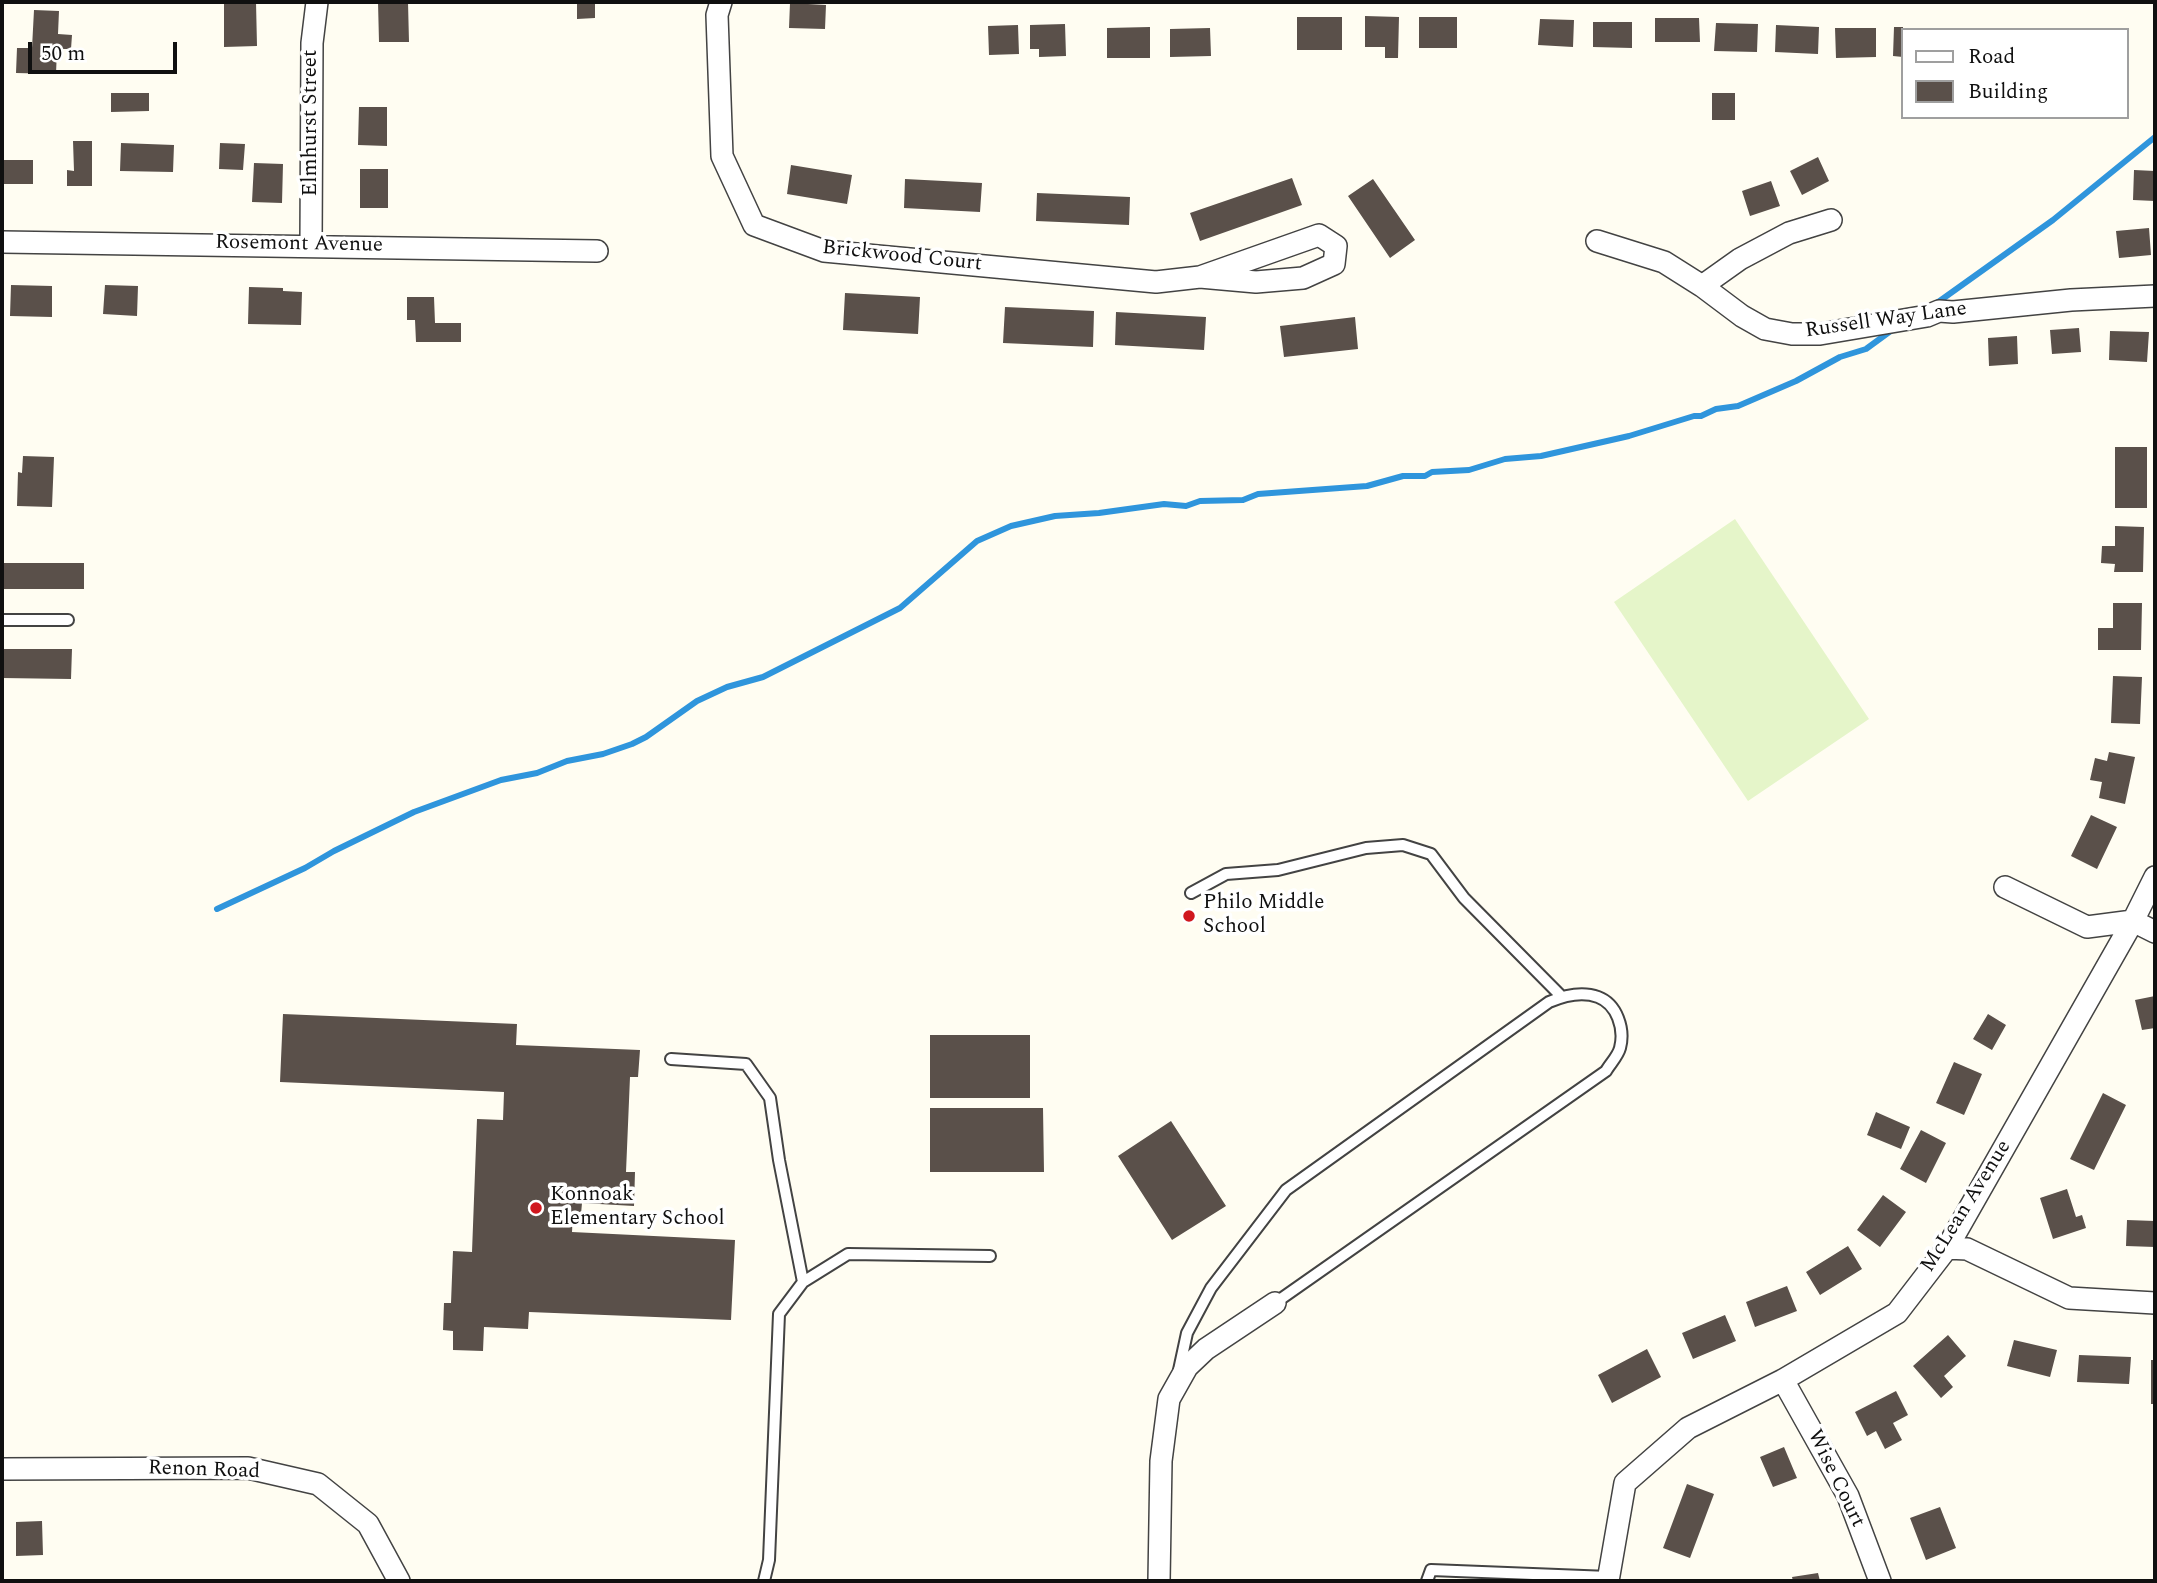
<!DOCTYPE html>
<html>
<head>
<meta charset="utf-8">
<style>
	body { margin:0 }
	#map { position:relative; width:2157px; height:1583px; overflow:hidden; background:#fffdf2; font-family:Spectral,serif }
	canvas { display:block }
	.frame { position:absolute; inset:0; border:4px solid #101010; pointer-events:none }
	.legend { position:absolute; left:1901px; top:28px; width:228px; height:91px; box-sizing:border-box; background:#fff; border:2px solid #9f9f9f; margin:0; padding:9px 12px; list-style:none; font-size:21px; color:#101010 }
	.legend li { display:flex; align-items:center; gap:14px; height:35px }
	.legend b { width:35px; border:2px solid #9f9f9f }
	.scale { position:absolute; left:28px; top:42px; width:149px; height:32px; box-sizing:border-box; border:4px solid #101010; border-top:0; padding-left:9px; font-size:21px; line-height:24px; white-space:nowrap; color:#101010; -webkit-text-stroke:5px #fff; paint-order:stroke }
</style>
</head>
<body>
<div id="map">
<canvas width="2157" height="1583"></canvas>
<div class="frame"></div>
<ul class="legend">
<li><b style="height:9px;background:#fff"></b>Road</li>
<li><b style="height:19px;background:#5a504a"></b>Building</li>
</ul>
<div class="scale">50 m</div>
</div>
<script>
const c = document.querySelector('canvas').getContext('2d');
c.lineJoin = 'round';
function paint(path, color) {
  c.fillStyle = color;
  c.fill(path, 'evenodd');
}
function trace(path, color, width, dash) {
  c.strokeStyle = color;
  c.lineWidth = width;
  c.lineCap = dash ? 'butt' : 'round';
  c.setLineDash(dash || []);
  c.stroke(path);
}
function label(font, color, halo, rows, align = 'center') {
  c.font = font + ' Spectral,serif';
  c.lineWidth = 7;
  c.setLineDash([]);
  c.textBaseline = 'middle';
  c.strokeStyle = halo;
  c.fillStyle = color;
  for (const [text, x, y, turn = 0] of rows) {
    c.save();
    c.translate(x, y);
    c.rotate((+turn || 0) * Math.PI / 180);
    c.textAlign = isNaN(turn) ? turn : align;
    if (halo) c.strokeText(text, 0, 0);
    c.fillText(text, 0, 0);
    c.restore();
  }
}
paint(new Path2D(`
	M1735,519l134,200 -121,82 -134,-199z`), '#e5f5c9');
trace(new Path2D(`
	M1934,305l119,-85 102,-83
	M217,909l88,-41 29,-17 80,-39 87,-32 36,-7 30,-12 36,-7 29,-10 14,-7 51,-36 30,-14 36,-10 137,-69 77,-67 34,-15 44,-10 44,-3 65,-9 22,2 14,-5 43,-1 15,-6 109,-8 36,-10h22l7,-4 37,-2 36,-11 36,-3 88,-20 65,-20h7l15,-7 22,-3 58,-25 44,-24 26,-8 26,-19`), '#2f95dc', 6);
paint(new Path2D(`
	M224,2h32l1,44 -33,1z
	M378,2h30l1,40h-30z
	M577,2h18v16l-18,1z
	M790,3l36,2 -1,24 -36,-1z
	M34,10l25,1 -1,23 14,1 -1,14h-14l-1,25 -40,-1 1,-25h15z
	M1365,16l34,1 -1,41h-13v-11h-20z
	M1297,17h45v33h-45z
	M1419,17h38v31h-38z
	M1655,18h44l1,24h-45z
	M1540,19l34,1 -1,27 -35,-2z
	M1593,22h39v26l-39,-1z
	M1716,23l42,1 -1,28 -43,-1z
	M1065,24l1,32 -27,1v-8h-9v-24z
	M1018,25l1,29 -30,1 -1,-29z
	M1776,25l43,2 -1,27 -43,-2z
	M1150,27v31h-43v-30z
	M1894,27h9v30l-10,-1z
	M1210,28l1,28 -41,1v-28z
	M1835,28h41v29l-40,1z
	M111,93h38v18l-38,1z
	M1712,93h23v27h-23z
	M359,107h28v39l-29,-1z
	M73,141h19v45h-25v-16l7,1z
	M121,143l53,2 -1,27 -53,-1z
	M220,143l25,1 -2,26 -24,-1z
	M1818,157l11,24 -27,14 -12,-24z
	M3,160h30v24h-29z
	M254,163l29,1 -1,39 -30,-1z
	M791,165l61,10 -5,29 -60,-10z
	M360,169h28v39h-28z
	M2134,170l21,1v30l-22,-1z
	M1292,178l10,27 -102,36 -10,-28z
	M905,179l77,4 -2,29 -76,-4z
	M1373,179l42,61 -25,18 -42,-62z
	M1771,181l9,25 -30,10 -8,-25z
	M1037,193l93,4 -1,28 -93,-4z
	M2149,228l2,27 -32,3 -3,-27z
	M11,285l41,1v31l-42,-1z
	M105,285l33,1 -1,30 -34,-2z
	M249,287l34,1v3l19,1 -1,33 -53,-1z
	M845,293l75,4 -2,37 -75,-4z
	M407,297h27l1,26h26v19h-45l-1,-22h-8z
	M1005,307l89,4 -1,36 -90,-4z
	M1116,312l90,5 -2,33 -89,-5z
	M1355,317l3,32 -74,8 -4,-31z
	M2079,328l2,24 -29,2 -2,-24z
	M2110,331l39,1 -2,30 -38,-2z
	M2017,336l1,28 -29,2 -1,-28z
	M2115,447h32v61h-32z
	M23,456l31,1 -2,50 -35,-1 1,-34 4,1z
	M2115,526l29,1 -1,45h-29l1,-8 -14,-1 1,-17h13z
	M2,563h82v26h-82z
	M2113,603h29l-1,47h-43v-22h15z
	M2,649h70l-1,30 -69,-1z
	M2113,676l29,1 -2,47 -29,-1z
	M2109,752l26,5 -10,47 -26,-6 3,-16 -12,-2 5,-22 12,3z
	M2091,815l26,12 -20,42 -26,-13z
	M2155,996v32l-13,2 -7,-30z
	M283,1014l234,10 -1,21 124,5 -2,27h-8l-4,95h9l-1,34 -52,-3 -1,11 -8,-1 -1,19 163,8 -4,80 -202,-8 -1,17 -44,-2 -1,24 -30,-1v-19l-10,-1 1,-27h7l2,-52 19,1 5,-133 26,1 1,-28 -224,-10z
	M1988,1014l18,11 -14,25 -19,-11z
	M930,1035h100v63h-100z
	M1954,1062l28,12 -18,41 -28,-12z
	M2103,1093l23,12 -32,65 -24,-11z
	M930,1108h113l1,64h-114z
	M1876,1112l34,15 -9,22 -34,-14z
	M1171,1121l55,85 -54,34 -54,-84z
	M1921,1130l25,13 -20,40 -26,-14z
	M2067,1189l9,28 6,-2 4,13 -33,11 -13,-41z
	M1883,1195l23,17 -26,35 -23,-17z
	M2127,1220l28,1v26l-29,-1z
	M1848,1246l14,23 -42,26 -14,-23z
	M1787,1286l10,25 -42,16 -9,-25z
	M1725,1315l11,26 -43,18 -11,-26z
	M1948,1335l18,21 -22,20 9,11 -12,11 -28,-32z
	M2014,1340l43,10 -7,27 -43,-11z
	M1647,1349l14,28 -49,26 -14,-28z
	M2079,1355l52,2 -2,27 -52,-2z
	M2151,1360h4v44h-4z
	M1896,1391l12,24 -15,8 9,17 -17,9 -9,-18 -9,5 -12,-24z
	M1784,1447l13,31 -24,9 -13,-30z
	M1687,1484l27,10 -24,64 -27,-10z
	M1940,1507l16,41 -30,12 -16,-42z
	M42,1521l1,34 -27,1v-34z
	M1818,1573l2,8h-27l-1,-4z`), '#5a504a');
const lane = new Path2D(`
	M2,620h66
	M1191,893l35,-19 52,-4 88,-22 37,-3 28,9 33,44 98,99
	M671,1059l75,5 24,34 9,62 24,122
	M1179,1370l8,-37 24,-45 75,-98 263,-188c14,-6 33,-11 49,-5 19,7 27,32 22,51 -2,8 -10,16 -14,23l-331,232
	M764,1581l5,-21 10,-246 24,-32 45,-28 142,2
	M1427,1581l4,-11 178,7`);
const street = new Path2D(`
	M721,2l-4,13 5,141 32,69 70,26 332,31 44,-5 56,5 47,-4 31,-14 2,-18 -17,-11 -119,42
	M1597,241l67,21 38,24 40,30 23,13 27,5h28l107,-18 12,-5 14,1 118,-12 84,-4
	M2,242l595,9
	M311,245l1,-202 5,-41
	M1702,286l38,-27 49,-26 42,-13
	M2005,887l82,40 46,-6 22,11
	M1947,1248l20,1 102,49 86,5
	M1783,1380l65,116 32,85
	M2,1469l246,-1 70,16 50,40 31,57
	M1159,1581l2,-120 8,-62 18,-32 19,-18 69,-46
	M1608,1581l17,-98 63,-55 95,-48 114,-67 50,-65 186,-327 22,-44`);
trace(lane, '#434343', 14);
trace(street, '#434343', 24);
trace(lane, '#fff', 10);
trace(street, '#fff', 21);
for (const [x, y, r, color] of [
	[1189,916,7,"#d0171e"],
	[536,1208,7,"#d0171e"]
]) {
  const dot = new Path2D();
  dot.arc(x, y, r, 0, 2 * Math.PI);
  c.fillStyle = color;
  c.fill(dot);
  trace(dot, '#fff', 2.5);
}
label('21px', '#101010', '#fff', [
	["Elmhurst Street",312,123,-90],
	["Rosemont Avenue",299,245,1],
	["Brickwood Court",902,257,6],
	["Russell Way Lane",1886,321,-8],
	["McLean Avenue",1967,1207,-58],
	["Renon Road",204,1471,2],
	["Wise Court",1835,1479,64]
]);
label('21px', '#101010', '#fff', [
	["Philo Middle",1203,904],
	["School",1203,928],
	["Konnoak",550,1196],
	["Elementary School",550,1220]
], 'left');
</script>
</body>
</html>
